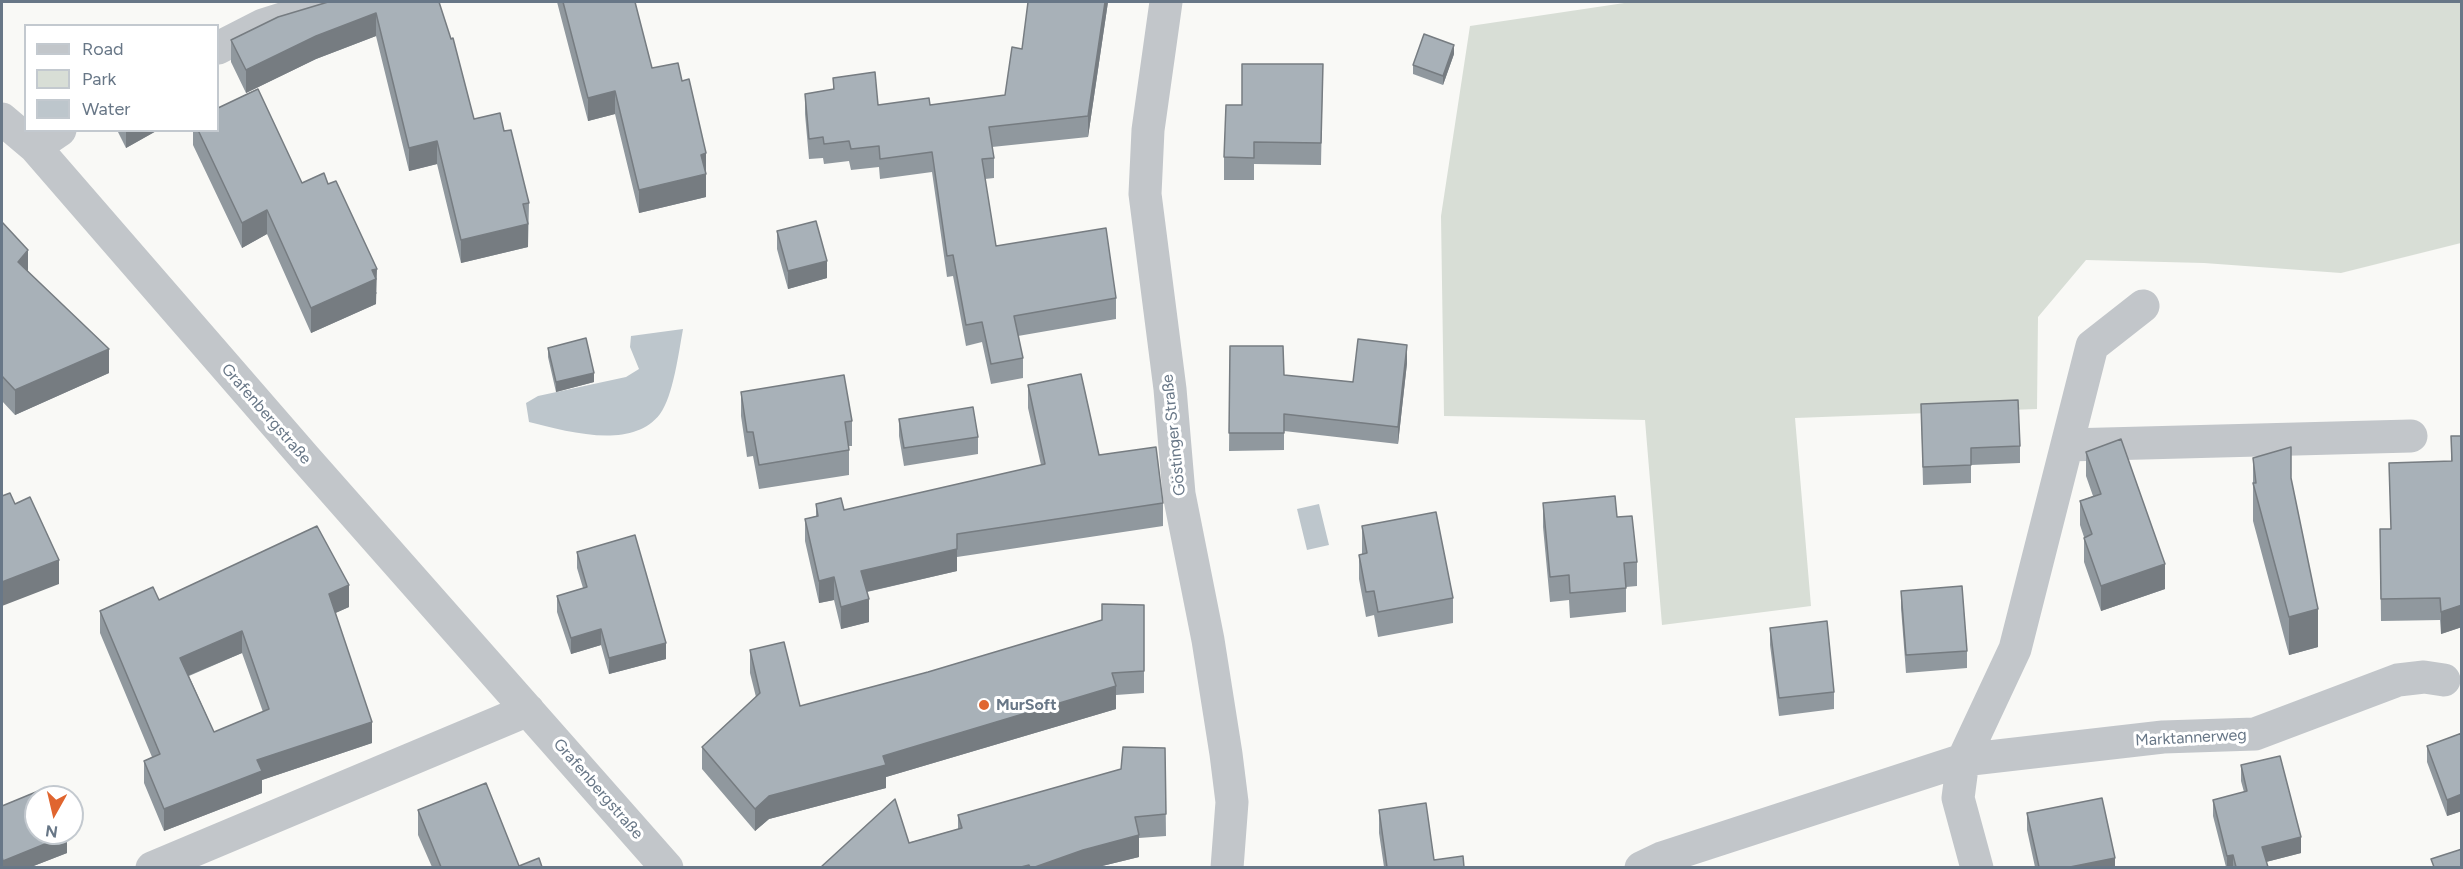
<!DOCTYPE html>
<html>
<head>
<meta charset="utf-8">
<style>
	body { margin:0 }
	#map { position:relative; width:2463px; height:869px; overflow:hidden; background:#f9f9f6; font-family:Figtree,sans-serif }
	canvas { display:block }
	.frame { position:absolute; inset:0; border:3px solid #687787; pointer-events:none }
	.legend { position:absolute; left:24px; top:24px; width:195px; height:108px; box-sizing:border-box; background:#fff; border:2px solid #c3c9cf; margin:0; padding:8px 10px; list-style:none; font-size:18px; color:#687787 }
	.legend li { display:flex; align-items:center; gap:12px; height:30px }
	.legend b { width:30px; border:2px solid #c3c9cf }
	.north { position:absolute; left:24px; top:785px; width:60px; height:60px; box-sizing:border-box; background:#fff; border:2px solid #c3c9cf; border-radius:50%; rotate:188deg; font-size:16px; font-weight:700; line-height:24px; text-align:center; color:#687787 }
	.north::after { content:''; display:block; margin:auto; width:21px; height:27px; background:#e0652f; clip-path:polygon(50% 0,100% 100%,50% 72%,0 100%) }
</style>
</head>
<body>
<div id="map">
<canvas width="2463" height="869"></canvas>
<div class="frame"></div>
<ul class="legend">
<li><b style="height:8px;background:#c2c6ca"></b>Road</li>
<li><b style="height:16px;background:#d8ded6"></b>Park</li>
<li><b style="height:16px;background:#bdc6cc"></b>Water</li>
</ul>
<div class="north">N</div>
</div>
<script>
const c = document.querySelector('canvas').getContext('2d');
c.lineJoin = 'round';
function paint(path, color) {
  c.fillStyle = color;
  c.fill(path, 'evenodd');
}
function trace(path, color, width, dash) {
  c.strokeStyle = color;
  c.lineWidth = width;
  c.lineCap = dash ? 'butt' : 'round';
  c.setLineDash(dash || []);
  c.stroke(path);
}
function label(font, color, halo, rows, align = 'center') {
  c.font = font + ' Figtree,sans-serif';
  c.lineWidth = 6;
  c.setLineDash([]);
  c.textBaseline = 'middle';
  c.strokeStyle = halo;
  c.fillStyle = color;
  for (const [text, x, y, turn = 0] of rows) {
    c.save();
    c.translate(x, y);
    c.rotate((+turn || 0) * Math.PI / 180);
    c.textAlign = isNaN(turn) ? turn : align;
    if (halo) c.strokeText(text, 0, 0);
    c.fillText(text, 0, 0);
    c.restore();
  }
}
paint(new Path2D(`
	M1631,2h830v241l-120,30 -137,-10 -118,-3 -48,57 -1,92 -242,9 16,188 -149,19 -17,-205 -201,-4 -3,-200 29,-190z`), '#d8ded6');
paint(new Path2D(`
	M683,329c-4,22 -10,68 -23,85 -28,37 -94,17 -131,8l-3,-19 12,-7 88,-19 13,-8 -9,-22 1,-11z
	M1319,504l10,41 -22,5 -10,-41z`), '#bdc6cc');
trace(new Path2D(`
	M1166,2l-18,128 -3,64 25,195 9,105 29,146 18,114 6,48 -5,66
	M218,48l45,-23 73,-23
	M2,119l33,28 270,311 362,410
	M35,147l25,-17
	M2067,445l344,-9
	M152,868l376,-158
	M1641,868l21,-10 301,-98 200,-23 92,-3 143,-54 26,-3 20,3
	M1977,868l-19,-70 5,-38 52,-111 77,-303 51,-40`), '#c2c6ca', 33);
paint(new Path2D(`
	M439,2l35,117 30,12 25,72 -1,44 -67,16 -24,-99 -28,7 -33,-135 -60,23 -70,34 -15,-31v-22z
	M557,2h78l17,66 30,13 24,72v44l-67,16 -24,-99 -27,7z
	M1108,2l-20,135 -96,10 2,11v20l-9,1 11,67 120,52v21l-98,17 5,22v20l-32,6 -9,-42 -16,4 -13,-70 -6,1 -15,-105 -52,7 -1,-12 -28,3 -2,-9 -25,3 -1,-6 -14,1 -4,-45v-20l28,-4v-12l45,27h52l75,-10 17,-46z
	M1454,54l-11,31 -30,-11v-9z
	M1323,64l-2,101 -67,-1v16h-30v-23l18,-52z
	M117,130h41l-32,18z
	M193,130h25l159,163 -1,1v10l-65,29 -44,-99 -25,14 -49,-103z
	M2,222l26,49 81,102 -94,42 -13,-14z
	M777,231l50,47 -39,11 -11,-40z
	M1230,346l54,29 69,7 54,-19 -9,81 -114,-13v19l-55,1z
	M548,348l46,34 -38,10 -8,-35z
	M1028,385l71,70 64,48v23l-206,31v14l-90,21 2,30 -28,7 -7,-29 -15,3 -14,-62v-22l11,-3v-12l28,6 197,-45 -13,-57z
	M741,392l111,29v25h-3v29l-90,14 -6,-33 -6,1 -6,-41z
	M1921,404l99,42v17l-49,2v18l-48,2z
	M899,419l79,18v17l-74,12 -5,-30z
	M2451,436h11v191l-21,7 -1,-14 -59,1 -1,-92h11l-2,-66 62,-2z
	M2086,452l79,137 -64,22 -17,-49v-25l-4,-12v-24l13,-5 -7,-20z
	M2253,458l38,20 27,169 -29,8 -36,-134z
	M1543,503l74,14 20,45v24l-11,1v25l-56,6 -1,-18 -19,2 -7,-75z
	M1362,526l91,72v25l-75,14 -4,-22 -8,2 -7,-38v-24l3,-1z
	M577,552l89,107 -57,15 -8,-29 -30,9 -14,-42v-16l26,-8 -6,-20z
	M1901,591l66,60v17l-61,5 -5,-65z
	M159,600l190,7 -14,6 37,130 -110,37v13l-98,38 -20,-48v-22l8,-4 -52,-124v-22zM242,653l21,59 -49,20 -25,-56z
	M1144,605v88l-28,2v14l-230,68v11l-117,31 -14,12 -53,-62v-22l54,-50 -6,-24v-23l50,56 128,-34 174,-52z
	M1770,628l64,64v17l-55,7 -9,-71z
	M2462,733v78l-15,5 -20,-54v-16z
	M1165,748l1,88 -27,2v19l-41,10h-277l137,-38v-14l163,-46z
	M2241,765l60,88 -35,9 2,5h-42l-13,-51v-16l31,-8 -3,-11z
	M2,806l65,47 -36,14h-29z
	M418,810l101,56 23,1h-110l-14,-32z
	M1379,810l55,50 30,7h-80l-5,-34z
	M2027,813l88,54h-80l-8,-37z`), '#90989e');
paint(new Path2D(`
	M1105,2h3l-20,135v-21z
	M376,13v23l-60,23 -70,34v-23l70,-34z
	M1454,45v9l-11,31v-9z
	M615,91v23l-27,7v-23z
	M126,130h32l-32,18z
	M437,141v23l-28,7v-23z
	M706,153v44l-67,16v-23l62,-35z
	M267,210v24l-25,14v-25z
	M528,224v23l-67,16v-23z
	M28,250v25l-10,-13z
	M827,261v17l-39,11v-18z
	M377,269l-1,35 -65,29v-25l61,-38z
	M1407,345v18l-9,81v-17z
	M109,349v24l-94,42v-25z
	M594,373v9l-38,10v-10z
	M957,549v22l-96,22v-22z
	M59,560v24l-57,22v-24z
	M2165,564v25l-64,22v-25z
	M834,577v23l-15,3v-22z
	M349,585v22l-20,9v-22z
	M869,599v23l-28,7v-22z
	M2462,605v22l-21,7v-22z
	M2318,609v38l-29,8v-38z
	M601,629v16l-30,9v-16z
	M242,631v22l-62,26v-21z
	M666,643v16l-57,15v-16z
	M1116,686v23l-230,68v11l-117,31 -14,12v-22l14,-13 114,-40z
	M372,722v21l-110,37v13l-98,38v-22l93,-49z
	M2462,794v17l-15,5v-16z
	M67,835v18l-36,14h-28v-6z
	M1139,835v22l-41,10h-63l48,-17z
	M2301,837v16l-39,10v-16z
	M2233,855v12h-6v-11z
	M2115,858v9h-45z`), '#767c81');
const building = new Path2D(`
	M328,2h111l12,37 2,-1 21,81 26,-6 4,18 7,-1 18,73 -6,1 5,20 -67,16 -24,-99 -28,7 -33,-135 -60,23 -70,34 -15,-30 47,-23z
	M563,2h72l17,66 26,-5 4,18 7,-2 17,74 -5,2 5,19 -67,16 -24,-99 -27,7z
	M1028,2h77l-17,114 -99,11 5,31 -12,1 14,87 110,-18 10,70 -102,18 9,42 -32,6 -9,-42 -16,3 -13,-70 -6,1 -15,-104 -52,7 -1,-13 -28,3 -2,-8 -25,3 -1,-7 -14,2 -4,-45 29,-5 -1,-11 42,-6 3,33 51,-7 1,7 75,-10 7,-48 10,2z
	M1424,34l30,11 -11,31 -30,-11z
	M1242,64h81l-2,79 -67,-1v16l-30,-1 2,-52h16z
	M258,89l44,94 22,-10 4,11 8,-3 41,88 -5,1 4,9 -65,29 -44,-98 -25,13 -44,-93h20v-22z
	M816,221l11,40 -39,10 -11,-40z
	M2,222l26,28 -10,12 91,87 -94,41 -13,-14z
	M586,338l8,35 -38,9 -8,-34z
	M1358,339l49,6 -9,82 -114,-13v19h-55l1,-87h53l1,29 69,7z
	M1081,374l18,81 57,-8 7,56 -206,31v15l-96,22 8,28 -28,8 -7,-30 -15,4 -14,-62 13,-3 -2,-12 25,-6 3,12 201,-46 -17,-79z
	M844,375l8,46 -7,1 4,28 -90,15 -6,-33h-6l-6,-40z
	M2018,400l2,46 -49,2v17l-48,2 -2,-63z
	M973,407l5,30 -74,11 -5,-29z
	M2451,436h11v169l-21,7 -1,-14 -59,1 -1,-70h11l-2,-66 63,-2z
	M2121,439l44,125 -64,22 -17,-48 8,-4 -12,-33 21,-7 -15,-42z
	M2291,447v31l27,131 -29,8 -36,-134h3l-3,-25z
	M10,493l5,11 15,-7 29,63 -57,22v-86z
	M1615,496l2,21 15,-1 5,46 -13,1 2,25 -56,5 -1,-18 -19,2 -7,-74z
	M1436,512l17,86 -75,14 -4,-21 -8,1 -7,-37 8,-2 -5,-27z
	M317,526l32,59 -20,9 43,128 -115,38 5,11 -98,38 -20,-48 16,-7 -60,-143 53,-24 6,13zM242,631l27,78 -55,23 -34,-74z
	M635,535l31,108 -57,15 -8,-29 -30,9 -14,-42 30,-9 -10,-35z
	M1962,586l5,65 -61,4 -5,-64z
	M1102,604l42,1v66l-32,2 4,13 -233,70 3,9 -117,31 -14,13 -53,-62 58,-54 -10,-43 34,-8 16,64 128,-34 174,-52z
	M1827,621l7,71 -55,6 -9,-70z
	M2462,733v61l-15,6 -20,-54z
	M1123,747l42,1 1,66 -31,3 4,18 -56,15 -48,17h-5l-1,-2 -8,2h-200l74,-68 14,44 53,-15 -4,-13 163,-46z
	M2280,756l21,81 -39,10 6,20h-32l-3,-12 -6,1 -14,-56 34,-9 -6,-26z
	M486,783l33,83 20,-8 3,9h-101l-23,-57z
	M48,787l4,10h-16v36h30l1,2 -64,26 -1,-4v-51z
	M2102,798l13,60 -45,9h-31l-12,-54z
	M1426,803l8,57 29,-4 1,11h-77l-8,-57z
	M2462,849v18h-28l-3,-8z`);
paint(building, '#a8b1b8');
trace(building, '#767c81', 1.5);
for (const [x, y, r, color] of [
	[984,705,6,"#e0652f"]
]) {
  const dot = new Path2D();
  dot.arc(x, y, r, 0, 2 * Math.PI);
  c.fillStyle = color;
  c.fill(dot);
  trace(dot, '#fff', 2);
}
label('16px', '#687787', '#fff', [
	["Grafenbergstraße",266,414,49],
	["Göstinger Straße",1174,435,-96],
	["Marktannerweg",2191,738,-3],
	["Grafenbergstraße",598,789,49]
]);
label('bold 16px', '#687787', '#fff', [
	["MurSoft",996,705]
], 'left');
</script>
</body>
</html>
